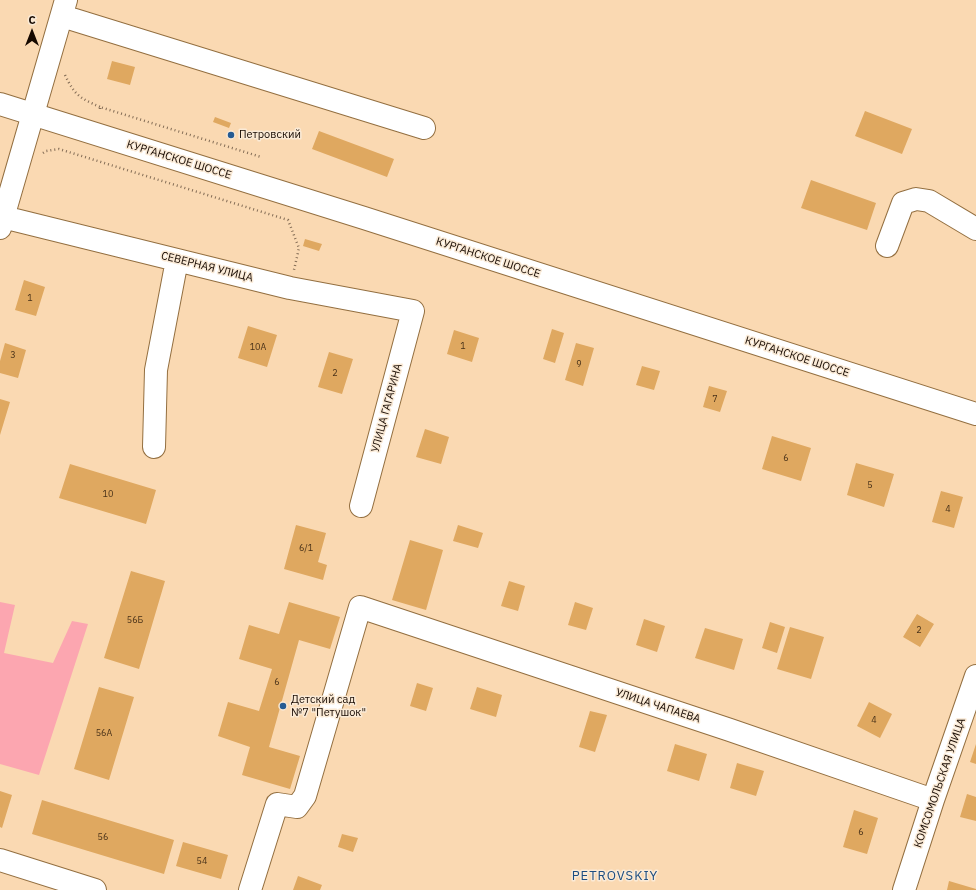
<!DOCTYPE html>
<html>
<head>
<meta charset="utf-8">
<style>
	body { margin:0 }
	#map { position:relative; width:976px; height:890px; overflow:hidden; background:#fad9b2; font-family:"IBM Plex Sans",sans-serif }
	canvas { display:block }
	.north { position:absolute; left:12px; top:12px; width:40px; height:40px; -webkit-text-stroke:3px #faead6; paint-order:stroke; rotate:0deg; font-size:11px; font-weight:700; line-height:16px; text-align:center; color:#160900 }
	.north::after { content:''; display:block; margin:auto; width:14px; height:18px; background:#160900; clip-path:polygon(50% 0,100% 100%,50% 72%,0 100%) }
</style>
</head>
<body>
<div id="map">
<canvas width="976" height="890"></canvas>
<div class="north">С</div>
</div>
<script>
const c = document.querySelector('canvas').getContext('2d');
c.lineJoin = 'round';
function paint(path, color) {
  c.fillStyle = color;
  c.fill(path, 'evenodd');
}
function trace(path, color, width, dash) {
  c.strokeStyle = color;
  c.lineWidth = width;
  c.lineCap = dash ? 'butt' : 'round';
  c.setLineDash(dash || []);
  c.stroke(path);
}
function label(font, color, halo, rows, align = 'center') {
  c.font = font + ' "IBM Plex Sans",sans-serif';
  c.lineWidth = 3;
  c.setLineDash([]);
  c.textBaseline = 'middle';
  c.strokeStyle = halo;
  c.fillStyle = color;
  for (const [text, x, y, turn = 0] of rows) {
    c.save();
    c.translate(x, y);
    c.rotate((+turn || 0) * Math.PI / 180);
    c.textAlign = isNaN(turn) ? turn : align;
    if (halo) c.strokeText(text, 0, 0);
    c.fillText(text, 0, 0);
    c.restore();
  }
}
paint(new Path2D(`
	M0,602l15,3 -11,48 49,10 19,-42 16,3 -49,151 -39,-11z`), '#fca6b0');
paint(new Path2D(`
	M112,61l23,6 -5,18 -23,-6z
	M865,111l47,18 -10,25 -47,-18z
	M215,117l16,6 -2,5 -16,-6z
	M319,131l75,28 -7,18 -75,-28z
	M811,180l65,23 -9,27 -66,-22z
	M305,239l17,5 -3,7 -16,-5z
	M24,280l21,7 -9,29 -21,-6z
	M248,326l29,9 -10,32 -29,-9z
	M552,329l12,4 -9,30 -12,-4z
	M454,330l25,8 -7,24 -25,-8z
	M5,343l21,7 -8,28 -18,-5v-12z
	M576,343l18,5 -11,38 -18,-6z
	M329,352l24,7 -11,35 -24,-7z
	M642,366l18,5 -6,19 -18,-5z
	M709,386l18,5 -7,21 -17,-5z
	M0,399l10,3 -10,33z
	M425,429l24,8 -8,27 -25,-7z
	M772,436l39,12 -10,33 -39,-12z
	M856,463l38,11 -10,33 -37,-12z
	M70,464l86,26 -10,34 -87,-26z
	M941,491l22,6 -9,31 -22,-6z
	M296,525l30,8 -8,29 9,3 -4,15 -39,-11z
	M458,525l25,8 -5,15 -25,-7z
	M410,540l33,10 -17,60 -34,-10z
	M131,571l34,10 -26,88 -35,-11z
	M509,581l16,5 -7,25 -17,-5z
	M289,602l51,15 -10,32 -31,-9 -30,107 31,9 -10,33 -48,-14 8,-28 -32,-11 10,-34 31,9 13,-42 -33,-10 10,-34 30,9z
	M575,602l18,6 -7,22 -18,-5z
	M917,614l17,10 -14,23 -17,-10z
	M644,619l21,7 -8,26 -21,-7z
	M770,622l15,5 -8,26 -15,-5z
	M790,627l34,10 -13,42 -34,-10z
	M705,628l38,11 -9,31 -39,-12z
	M417,683l16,5 -7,23 -16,-5z
	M99,687l35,10 -25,83 -35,-11z
	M477,687l25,8 -6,22 -26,-8z
	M869,702l23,12 -12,24 -23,-12z
	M590,711l17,4 -12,37 -16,-5z
	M675,744l32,10 -8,27 -32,-10z
	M976,744v20l-6,-2z
	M737,763l27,8 -8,25 -26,-8z
	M0,791l12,4 -10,33 -2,-1z
	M967,794l9,3v24l-16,-4z
	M42,800l132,40 -10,34 -132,-40z
	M854,810l24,8 -11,36 -24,-7z
	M342,834l16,4 -5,14 -15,-5z
	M183,842l45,13 -7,24 -45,-13z
	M298,876l24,9 -2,5h-27z
	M949,881l27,8v1h-29z`), '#dfa860');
const minor = new Path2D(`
	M62,16l362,112
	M3,217l287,71 123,23 -52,195
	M0,228l66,-228
	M887,246l16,-43 13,-4 13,2 47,28
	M154,447l2,-77 21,-110
	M0,860l95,30
	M250,890l27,-86 20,3 8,-11 55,-189 370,123 203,70
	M904,890l29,-90 43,-124`);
const major = new Path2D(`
	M0,104l364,114 612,196`);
trace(minor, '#936f40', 24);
trace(major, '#936f40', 24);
trace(new Path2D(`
	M65,75c10,21 15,23 35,32
	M100,109v-2l161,50
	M43,153l3,-2 13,-2 229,71 11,28 -5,22`), '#846d56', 2.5, [1, 3]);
trace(minor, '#fff', 22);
trace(major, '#fff', 22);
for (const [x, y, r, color] of [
	[231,135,4,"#255b93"],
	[283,706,4,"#255b93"]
]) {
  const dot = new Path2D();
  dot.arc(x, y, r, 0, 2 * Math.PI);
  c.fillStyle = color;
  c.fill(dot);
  trace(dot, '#faead6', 1.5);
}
label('9px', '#483118', null, [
	["1",30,298],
	["1",463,346],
	["10А",258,347],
	["3",13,355],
	["9",579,364],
	["2",335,373],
	["7",715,399],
	["6",786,458],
	["5",870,485],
	["10",108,494],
	["4",948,509],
	["6/1",306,548],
	["56Б",135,620],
	["2",919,630],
	["6",277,682],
	["4",874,720],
	["56А",104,733],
	["6",861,832],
	["56",103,837],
	["54",202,861]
]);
label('11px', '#160900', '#faead6', [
	["Петровский",239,135],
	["Детский сад",291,700],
	["№7 \"Петушок\"",291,713]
], 'left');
label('11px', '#160900', '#faead6', [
	["КУРГАНСКОЕ ШОССЕ",179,160,17],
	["КУРГАНСКОЕ ШОССЕ",488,258,18],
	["СЕВЕРНАЯ УЛИЦА",207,267,14],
	["КУРГАНСКОЕ ШОССЕ",797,357,18],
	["УЛИЦА ГАГАРИНА",387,408,-75],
	["УЛИЦА ЧАПАЕВА",658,706,18],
	["КОМСОМОЛЬСКАЯ УЛИЦА",940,783,-71]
]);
c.letterSpacing = '1px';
label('13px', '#1c4d80', '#faead6', [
	["PETROVSKIY",615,876]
]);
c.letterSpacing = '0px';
</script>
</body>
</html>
